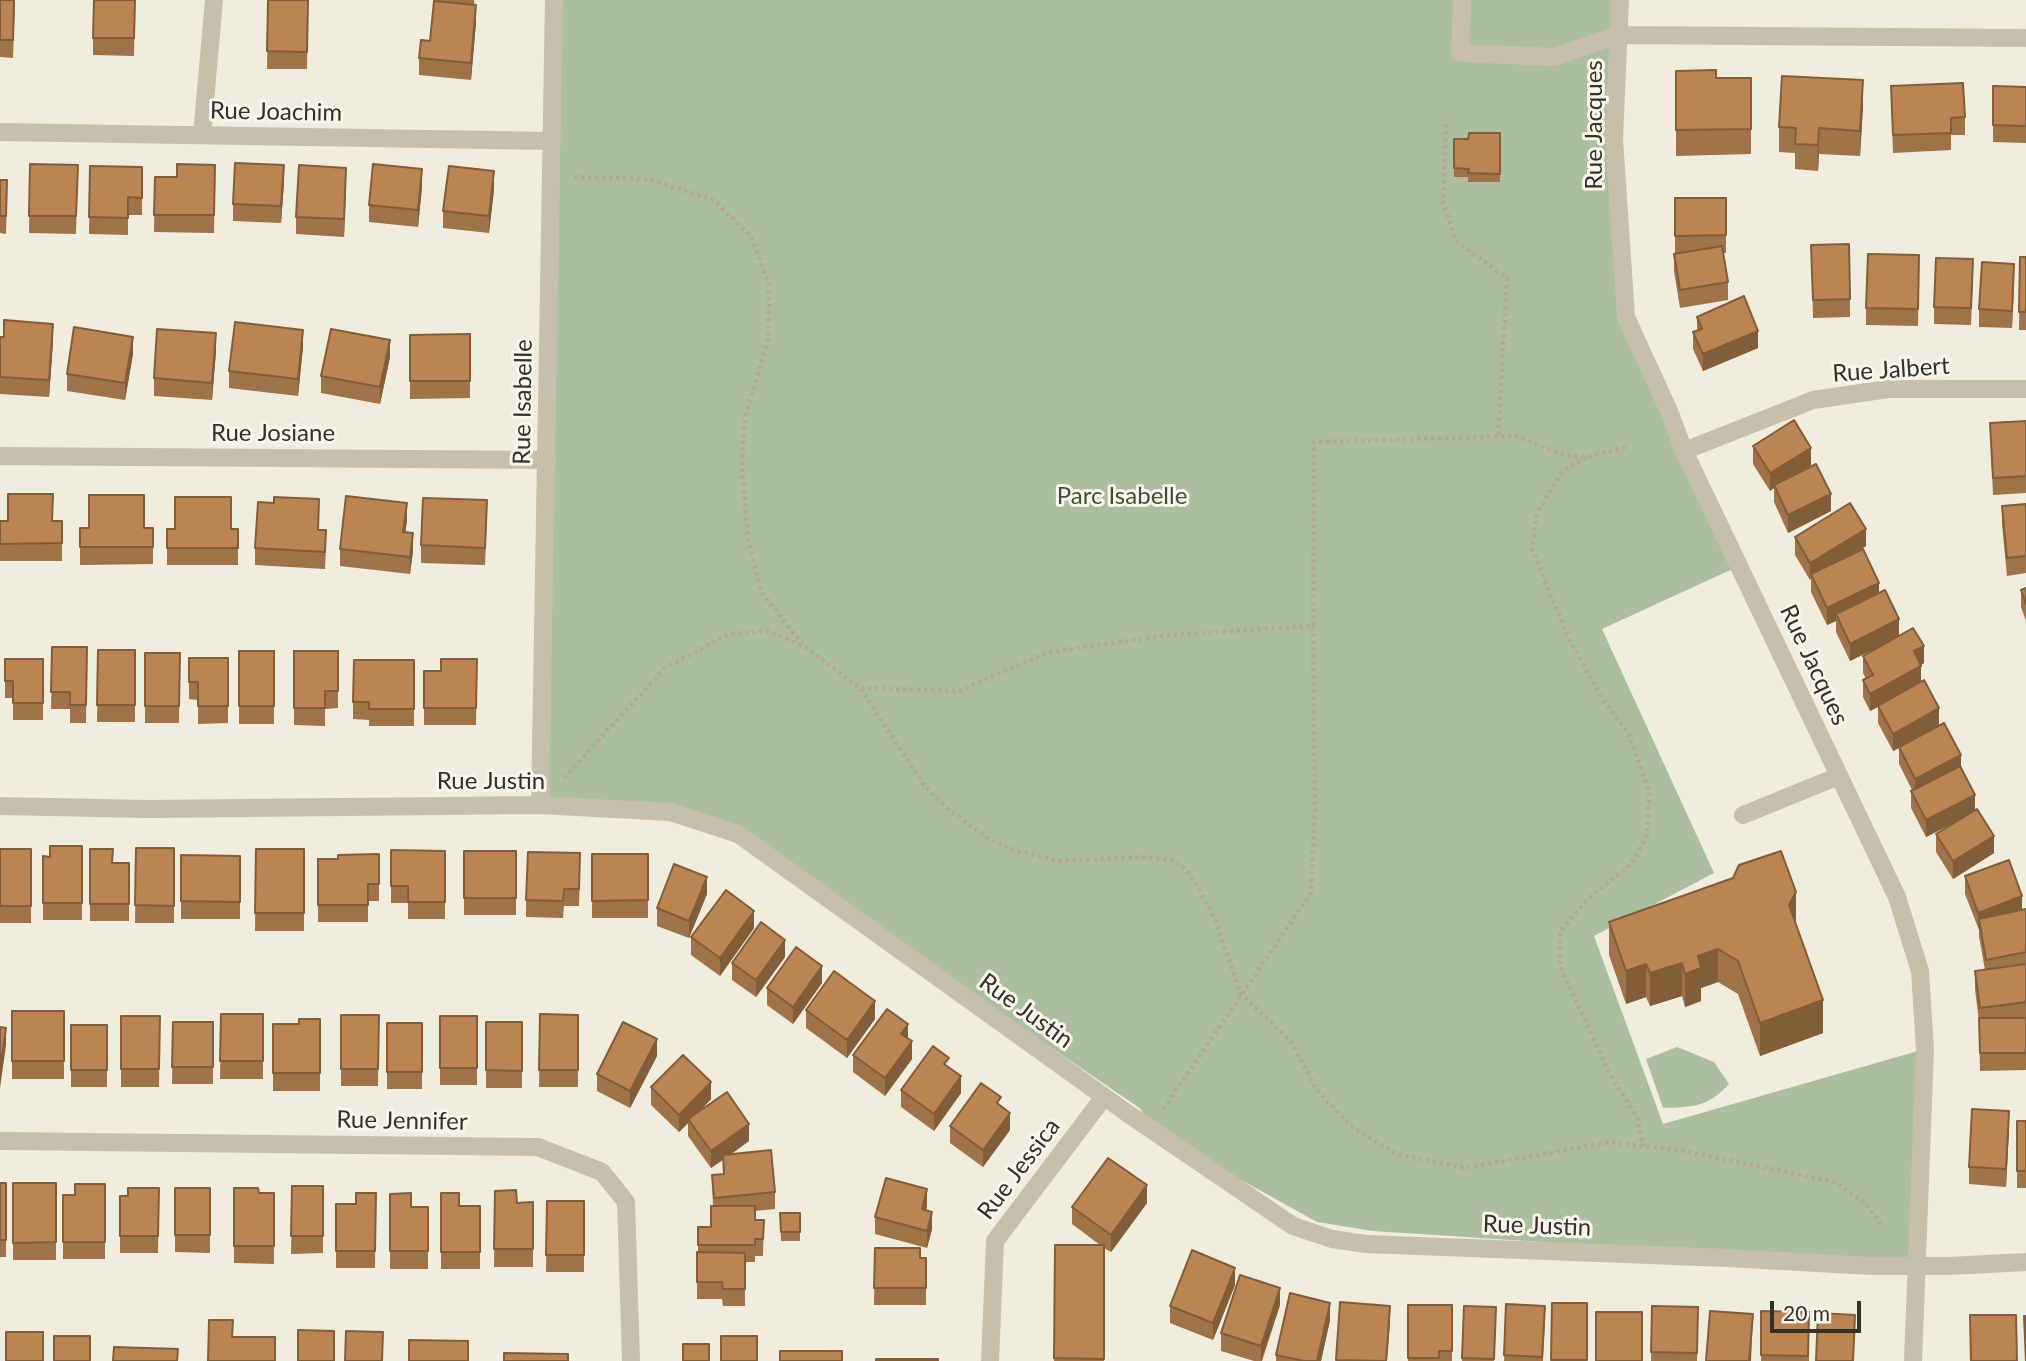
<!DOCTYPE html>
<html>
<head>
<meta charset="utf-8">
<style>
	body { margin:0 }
	#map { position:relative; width:2026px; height:1361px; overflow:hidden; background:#f0ecde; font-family:Lato,sans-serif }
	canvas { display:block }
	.scale { position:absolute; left:1770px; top:1301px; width:91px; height:32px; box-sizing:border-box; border:4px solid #36302a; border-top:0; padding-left:9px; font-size:21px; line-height:24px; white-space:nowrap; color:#36302a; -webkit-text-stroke:5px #f8f5ea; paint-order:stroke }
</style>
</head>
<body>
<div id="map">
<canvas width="2026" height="1361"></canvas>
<div class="scale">20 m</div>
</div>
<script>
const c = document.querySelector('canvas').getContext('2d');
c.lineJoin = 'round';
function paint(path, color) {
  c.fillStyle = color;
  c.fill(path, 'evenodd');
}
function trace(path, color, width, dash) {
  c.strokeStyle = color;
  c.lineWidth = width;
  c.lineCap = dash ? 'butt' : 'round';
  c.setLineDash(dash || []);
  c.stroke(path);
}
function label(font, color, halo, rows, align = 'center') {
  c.font = font + ' Lato,sans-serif';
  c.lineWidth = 6;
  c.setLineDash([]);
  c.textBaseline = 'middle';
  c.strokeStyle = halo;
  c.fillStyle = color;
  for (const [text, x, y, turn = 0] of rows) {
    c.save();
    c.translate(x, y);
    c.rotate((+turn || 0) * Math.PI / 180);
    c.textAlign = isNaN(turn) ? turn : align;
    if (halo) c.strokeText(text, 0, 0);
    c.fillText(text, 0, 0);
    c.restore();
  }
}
paint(new Path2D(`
	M554,0h1066l6,317 113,249 -137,63 112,244 -120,63 69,188 262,-75v218l-552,-36 -56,-9 -168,-93 -8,-20 -403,-275 -68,-22 -130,-7z
	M1677,1047l37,15 15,22c-21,23 -35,23 -66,24l-17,-49z`), '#acbea0');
trace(new Path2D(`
	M1446,124l-3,79 14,39 50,36 -9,159
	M574,177l74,2 66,21 37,36 18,49 -1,55 -23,77 -3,48 6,76 14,52 42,53
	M1586,457l-23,14 -26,41 -5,37 36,88 35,63 25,32 21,59 -2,45 -16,28 -42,34 -29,34v34l50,108 27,43 6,29
	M1313,626l1,-184 202,-6 49,19 21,2 41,-10
	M861,688l98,3 89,-39 123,-17 142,-9 2,183 -4,84 -149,218
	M564,778l101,-110 63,-34 40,-3 37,16 55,41 63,96 26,26 43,31 25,10 42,10 82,-4 32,3 10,7 7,7 24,43 27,77 50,47 25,48 36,38 44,27 69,14 145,-26 74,9 151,31 31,22 16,21`), '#b3a996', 4.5, [3.5, 3.5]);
trace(new Path2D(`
	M1462,0l-2,53 94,4 64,-22
	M1743,815l96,-39`), '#c7bfab', 18);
trace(new Path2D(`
	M1620,0l-6,139 12,178 43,94 15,40 213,446 23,74 5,78 -12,312
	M1618,35l408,3
	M0,132l552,9
	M202,135l12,-135
	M1684,451l129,-51 75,-11h138
	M0,456l547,4
	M540,805l14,-805
	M0,806l148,3 392,-4 130,7 68,22 389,279 166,113 39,13 34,5 361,14 145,8h77l77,-4
	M0,1141l538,6 64,25 24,30 5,159
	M990,1361l5,-120 109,-144`), '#c7bfab', 18);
paint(new Path2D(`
	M0,0h15l-2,58 -13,-1z
	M135,0l-1,56 -41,-1v-17z
	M268,0h40l-1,69h-40z
	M434,0h40l2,22 -5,58 -52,-5v-17l11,-17z
	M1676,71l40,7h35v76l-75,2z
	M1891,86l74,31v18h-14v15l-58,3z
	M1993,86l33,1v56l-33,-1z
	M1863,106l-3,50 -41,-2 -1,17 -23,-2v-16l-16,-1v-25z
	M1500,133v49h-32v-5h-14v-38h14z
	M30,164l48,1 -2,69 -47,-1z
	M215,165l-1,68 -60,-1 1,-55h22z
	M90,166l52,1v48h-14v20l-39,-1z
	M0,180l7,18 -1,36 -6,-1z
	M284,182l-3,41 -48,-2v-17z
	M346,185l-2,52 -48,-3v-17z
	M422,187l-4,40 -49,-5v-17z
	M494,189l-5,44 -46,-5v-17z
	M1675,198h51v55h-3l5,29v18l-48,8 -6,-37v-17l6,-1h-5z
	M1811,245l39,54v18l-37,1z
	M2020,257h6v73h-7z
	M1919,273l-1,53 -52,-1v-17z
	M1973,277l-2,48 -37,-1v-17z
	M2014,281l-2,47 -33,-1v-18z
	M1697,317l61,31 -55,23 -10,-22v-17l4,-1z
	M470,334v64l-60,1v-64z
	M0,337l53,4 -4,56 -49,-3z
	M303,347l-5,49 -69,-8v-17z
	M216,351l-4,49 -58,-4v-18z
	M133,354l-8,46 -58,-9v-17z
	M390,357l-10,47 -59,-11v-17z
	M2026,421v72l-33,2 -3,-72z
	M1753,446l58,19 -15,9 35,37 -43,22 -14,-31v-14l-4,3 -17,-27z
	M2026,504v69l-19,3 -5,-52v-18z
	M319,517l-1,13 8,17 -1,22 -70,-4v-17z
	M487,517l-2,48 -64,-2v-18z
	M407,520l-2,13 8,18 -3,23 -70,-8v-17z
	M0,521h62v40h-62z
	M80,528h73v36l-73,1z
	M167,529h71v36h-71z
	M1795,537l71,9 -14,8 27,39 20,43 25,27 -3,2v17l18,43 22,42 14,43 19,43 -41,26 -17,-27v-18l18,-11 -28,14 -15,-29v-17l1,-1 -13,-26v-16l-6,3 -15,-28v-16l-8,4 -7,-14v-17l3,-1 -3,-6v-17l20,-11 -33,16 -14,-29v-11l-9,4 -16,-33v-13l-1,1 -15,-25z
	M2026,588v33l-5,-14v-17z
	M52,647h35l-1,76h-16v-14h-19z
	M98,650h37v72h-38z
	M239,651h35v73h-35z
	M294,651h44v57l-13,1v17l-31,-1z
	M145,653h35l-1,70h-34z
	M189,658h39v65l-30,1v-24l-9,-1z
	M5,659h38v61h-30v-22h-8z
	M477,659l-1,66h-52v-54h17z
	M414,660v66h-45v-6l-16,-1v-17z
	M82,846v74h-39v-64l7,1z
	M136,848h38v75h-39z
	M0,849h31v74h-31z
	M90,849l23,14h16v58h-39z
	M256,849h48v82h-49z
	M391,850l54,1v68h-37v-16h-17z
	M464,851h52v64h-52z
	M379,854v47h-11v21h-50v-63h20z
	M592,854h56v64h-56z
	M181,855l59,1v63h-59z
	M580,871l-1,35h-15l-1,12 -37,-1v-17z
	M1965,876l57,34 4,-1v161l-46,1 -1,-49 -4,-33v-18l10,-1 -6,-34v-6l-14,-36z
	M707,894l-18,44 -32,-12v-18z
	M1609,922l187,1 27,110 -63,23 -22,-62 -20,-12 -17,6v13l-16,6 -3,-11 -32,10 -4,-9 -20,7 -17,-49z
	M754,928l-34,48 -29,-21v-18z
	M785,957l-29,40 -24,-17v-17z
	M822,983l-29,41 -26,-19v-17z
	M806,1010l69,9 -28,39 -41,-30z
	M12,1011h52v68h-52z
	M221,1014h42v65h-43z
	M540,1014l38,1v72h-39z
	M341,1015h38l-1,71h-37z
	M121,1016h39l-1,71h-38z
	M440,1016h37v69h-37z
	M320,1019v72h-47v-67h26z
	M173,1022h40v62h-41z
	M486,1022h36v66h-36z
	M387,1023h35v66h-35z
	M71,1025h36v62h-36z
	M908,1038l4,21 -27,37 -32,-24v-17z
	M657,1056l-27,52 -33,-17v-17z
	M949,1067l12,26 -27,38 -33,-24v-17z
	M651,1087l60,12 -10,11 48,31 -19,14 45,37v17l-20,2v9h9l-1,36h-8v6h-10v44h-22l-1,-7h-25v-47h1v-25h13l2,-21 -1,-31 11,-1v-14l-12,8 -23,-32v-13l-9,9 -28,-27z
	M1001,1106l9,24 -27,37 -33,-24v-17z
	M2017,1121h9v67h-9z
	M2009,1128l-3,59 -37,-3v-17z
	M0,1183h6v74h-6z
	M13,1183h43v77h-43z
	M105,1184v75h-42v-64h12z
	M292,1186h31v67l-32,1z
	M159,1188l-1,65h-38v-57h8z
	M175,1188h35v65l-35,-1z
	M234,1188l25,5h15v71l-40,-1z
	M495,1191l22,12 16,-1v65h-39z
	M376,1193l-1,75h-39v-64h20z
	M441,1193l18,13h21v63h-39z
	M390,1194l21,13h17v62h-38z
	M547,1201h37v71h-38z
	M1147,1203l-36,49 -7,-4v113h-50l1,-116h45l-28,-21v-17z
	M927,1206l-1,4 6,19 -5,19 -52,-14v-17z
	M780,1213h20v28h-19z
	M875,1248l45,10h6v47h-52z
	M1235,1285l-22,55 -43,-17v-17z
	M1506,1304l39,19 -2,38h-39z
	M1280,1305l-18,56h-8l-33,-10v-18z
	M1408,1305h44v56h-44z
	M1464,1306l32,18 -2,37h-32z
	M1652,1306l46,19 -1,36h-46z
	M1761,1311l48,1v49h-48z
	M1330,1320l-9,41h-45v-6z`), '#a07247');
paint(new Path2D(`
	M476,5v17l-5,58v-17z
	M1863,80v26l-3,50v-25z
	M1819,128v26l-1,17v-26z
	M284,165v17l-3,41v-17z
	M346,168v17l-2,52v-18z
	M422,169v18l-4,40v-17z
	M494,171v18l-5,44v-17z
	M2014,264v17l-2,47v-17z
	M53,324v17l-4,56v-17z
	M303,330v17l-5,49v-17z
	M1758,331v17l-55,23v-17z
	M216,333v18l-4,49v-17z
	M133,337v17l-8,46v-17z
	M390,340v17l-10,47v-17z
	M1811,448v17l-36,23 -1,-3v3l-4,3v-18z
	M1831,494v17l-43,22v-18z
	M407,503v17l-4,30v-18z
	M1866,529v17l-53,32 -2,-4 -1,6v-17z
	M413,533v18l-3,23v-17z
	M1879,583v17l-43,14v7l-9,4v-17z
	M1899,619v17l-49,25v-17z
	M1924,646v17l-10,6v-18z
	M1921,666v17l-51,28v-17z
	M1939,708v17l-46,26v-17z
	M1961,755v17l-46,24v-17z
	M1975,795v17l-49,25v-17z
	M1994,836v17l-41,26v-18z
	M707,877v17l-18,44v-17z
	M1796,892v33l-7,-20z
	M2022,896v18l-43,5 -1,11v-17z
	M754,911v17l-34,48v-18z
	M785,940v17l-29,40v-17z
	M1718,949v33l-17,6v13l-16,6v-33l13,-18z
	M1682,963v33l-32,10v-33z
	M1646,964v33l-20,7v-33z
	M822,966v17l-29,41v-17z
	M1823,1000v33l-63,23v-33z
	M875,1001v18l-28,39v-18z
	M908,1024v17l-7,-7z
	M6,1028v17l-6,43v-17z
	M657,1039v17l-27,52v-17z
	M912,1041v18l-27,37v-18z
	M961,1076v17l-27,38v-17z
	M711,1082v17l-21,22 -2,-2v4l-9,9v-17z
	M2009,1111v17l-3,59v-18z
	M1010,1113v17l-27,37v-17z
	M749,1124v17l-38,27v-17z
	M1147,1185v18l-36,49v-17z
	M927,1189v17l-5,20v-17z
	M932,1212v17l-5,19v-17z
	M1235,1268v17l-22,55v-17z
	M1280,1288v17l-19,56v-15z
	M1330,1303v17l-9,41h-4z
	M1390,1306v18l-3,37h-1z
	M1753,1314l-2,47h-2z`), '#825d3a');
const building = new Path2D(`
	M0,0h14l-1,40h-13z
	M94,0h41l-1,38h-41z
	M268,0h40l-1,52 -40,-1z
	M434,1l42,4 -5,58 -52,-5 2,-18 9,1z
	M1716,70v8h35v51l-75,1v-59z
	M1782,76l81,4 -3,51 -41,-3 -1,17 -23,-1 1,-16 -17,-1z
	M1963,83l2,34 -14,1v15l-58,2 -2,-49z
	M1993,86l33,1v39l-33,-1z
	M1469,133h31v41l-32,-1 1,-4 -15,-1v-29h14z
	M235,163l49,2 -3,41 -48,-2z
	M30,164l48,1 -2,51h-47z
	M177,164l38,1 -1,50h-60l1,-38h22z
	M373,164l49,5 -4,41 -49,-5z
	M299,165l47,3 -2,51 -48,-2z
	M90,166l52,1v31l-14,-1v21l-39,-1z
	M449,166l45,5 -5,45 -46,-5z
	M0,180h7l-1,36h-6z
	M1675,198h51v37l-51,1z
	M1849,244l1,55 -37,1 -2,-55z
	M1722,246l6,36 -48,8 -6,-36z
	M1868,254l51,1 -1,54 -52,-1z
	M2020,257h6v55h-7z
	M1936,258l37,1 -2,49 -37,-1z
	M1982,262l32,2 -2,47 -33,-2z
	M1744,296l14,35 -55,23 -10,-22 9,-3 -5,-12z
	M4,320l49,4 -4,56 -49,-3v-40h4z
	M235,322l68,8 -5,49 -69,-8z
	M74,327l59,10 -8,46 -58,-9z
	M157,329l59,4 -4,50 -58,-5z
	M331,329l59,11 -10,47 -59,-11z
	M470,334v47h-60v-46z
	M1794,420l17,28 -41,25 -17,-27z
	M2026,421v55l-33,2 -3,-55z
	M1816,464l15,30 -43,21 -14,-30z
	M8,494h45l-1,27h10v22l-62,1v-23h8z
	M89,495h55v33h9v19h-73v-19h9z
	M346,496l61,7 -4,29 10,1 -3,24 -70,-8z
	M175,497h56v32h7v19h-71v-19h8z
	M274,497l45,2 -1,31h8l-1,22 -70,-4 3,-46 16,1z
	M423,498l64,2 -2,48 -64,-3z
	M1850,503l16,26 -56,34 -15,-26z
	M2026,504v52l-19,2 -5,-52z
	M1863,549l16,34 -52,25 -16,-34z
	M2026,588v16l-5,-14z
	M1885,590l14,29 -49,25 -14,-30z
	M1913,628l11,18 -10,5 7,15 -51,28 -7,-14 10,-5 -10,-19z
	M52,647h35l-1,58h-16v-13h-19z
	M98,650h37v55h-38z
	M239,651h35v55h-35z
	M294,651h44v40h-13v17h-31z
	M145,653h35l-1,53h-34z
	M189,658h39v48h-30v-24h-9z
	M5,659h38v44h-30v-22h-8z
	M441,659h36l-1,49h-52v-37h17z
	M354,660h60v49h-45v-7h-16z
	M1924,680l15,28 -46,26 -15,-28z
	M1944,723l17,32 -46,24 -16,-32z
	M1960,766l15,29 -49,25 -15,-29z
	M1977,809l17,27 -41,25 -17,-27z
	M50,846h32v57h-39v-47l7,1z
	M136,848h38v58l-39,-1z
	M0,849h31v57h-31z
	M90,849h23l-1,14h17v41h-39z
	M256,849h48v64h-49z
	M391,850l54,1v51h-37v-16h-17z
	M464,851h52v47h-52z
	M1781,851l15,41 -7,13 34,95 -63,23 -22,-62 -20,-12 -20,7 3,12 -16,6 -3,-11 -32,10 -4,-9 -20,7 -17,-49 124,-44 6,-13z
	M528,852l52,1 -1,36h-15l-1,12 -37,-1z
	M379,854v30h-11v21h-50v-46h20v-4z
	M592,854h56v46l-56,1z
	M181,855l59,1v46l-59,-1z
	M2009,860l13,36 -44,17 -13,-37z
	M674,864l33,13 -18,44 -32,-13z
	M726,890l28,21 -34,47 -29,-21z
	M2026,909v43l-40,8 -7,-41z
	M761,922l24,18 -29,40 -24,-17z
	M796,947l26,19 -29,41 -26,-19z
	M2026,964v38l-46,6 -5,-37z
	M834,971l41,30 -28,39 -41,-30z
	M887,1009l21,15 -7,10 11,7 -27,37 -32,-23z
	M12,1011h52v50h-52z
	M221,1014h42v47h-43z
	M540,1014l38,1v55h-39z
	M341,1015h38l-1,54h-37z
	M121,1016h39l-1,53h-38z
	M440,1016h37v52h-37z
	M1979,1018h47v35h-46z
	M299,1019h21v54h-47v-49h26z
	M173,1022h40v45h-41z
	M486,1022h36v49l-36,-1z
	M623,1022l34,17 -27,52 -33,-17z
	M387,1023h35v49h-35z
	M71,1025h36v45h-36z
	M0,1027l6,1 -6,43z
	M933,1046l16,12 -5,6 17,12 -27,38 -33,-24z
	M683,1055l28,27 -32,33 -28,-28z
	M981,1083l20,14 -4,6 13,10 -27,37 -33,-24z
	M727,1092l22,32 -38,27 -23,-32z
	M1972,1109l37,2 -3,58 -37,-2z
	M2017,1121h9v50h-9z
	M771,1150l4,42 -61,6 -2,-23 12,-1 -1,-19z
	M1108,1158l39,27 -36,50 -39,-28z
	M886,1178l41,11 -5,20 10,3 -5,19 -52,-14z
	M0,1183h6v57h-6z
	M13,1183h43v59l-43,1z
	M75,1184h30v58h-42v-47h12z
	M292,1186h31v50h-32z
	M128,1188h31l-1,48h-38v-40h8z
	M175,1188h35v47h-35z
	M234,1188h24l1,5h15v53h-40z
	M516,1190l1,13 16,-1v47h-39l1,-58z
	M356,1193h20l-1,58h-39v-47h20z
	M411,1193v14h17v44h-38v-57z
	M441,1193h18v13h21v46h-39z
	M547,1201h37v54h-38z
	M711,1206h44v14h9l-1,19h-8v6h-57v-18h13z
	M780,1213h20v19h-19z
	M1055,1245h49v114l-50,-1z
	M875,1248h45v10h6v30h-52z
	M1192,1250l43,18 -22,55 -43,-17z
	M697,1252l48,1v36h-22l-1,-7h-25z
	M1240,1275l40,13 -19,58 -40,-13z
	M1290,1293l40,10 -13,58h-13l-28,-6z
	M1340,1302l50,4 -4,55 -50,-1z
	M1552,1303h35v57h-36z
	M1506,1304l39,2 -3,51 -38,-2z
	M1408,1305h44v46h-13v7h-31z
	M1464,1306l32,1 -2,52 -32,-1z
	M1652,1306l46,1 -1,46 -46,-1z
	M1710,1311l43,3 -4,47h-43z
	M1761,1311l48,1 -1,44 -47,-1z
	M1596,1312h46v49h-46z
	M1818,1313l37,2 -2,46h-37z
	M1970,1315h46l1,46h-46z
	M2024,1316h2v45z
	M209,1320h24l-1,17h43v24h-67z
	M298,1330l36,1v30h-36z
	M346,1331l37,1 -1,29h-37z
	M6,1332h37v29h-37z
	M54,1336h36v25h-36z
	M721,1336h36v25h-36z
	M409,1340l59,1v20h-59z
	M683,1344h26v17h-26z
	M114,1347l64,2 -1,12h-64z
	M780,1351h62v10h-62z
	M504,1353l64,1v7h-64z
	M876,1359h62v2h-62z`);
paint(building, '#ba8553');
trace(building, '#825d3a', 2);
label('24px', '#36302a', '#f8f5ea', [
	["Rue Joachim",276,112,1],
	["Rue Jacques",1594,125,-90],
	["Rue Jalbert",1891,370,-4],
	["Rue Isabelle",523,402,-89],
	["Rue Josiane",273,433],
	["Rue Jacques",1814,665,65],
	["Rue Justin",491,781],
	["Rue Justin",1026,1011,36],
	["Rue Jennifer",402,1121,1],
	["Rue Jessica",1019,1169,-53],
	["Rue Justin",1537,1226,2]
]);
label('24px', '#3d5130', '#f8f5ea', [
	["Parc Isabelle",1122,496]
]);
</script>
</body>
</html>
